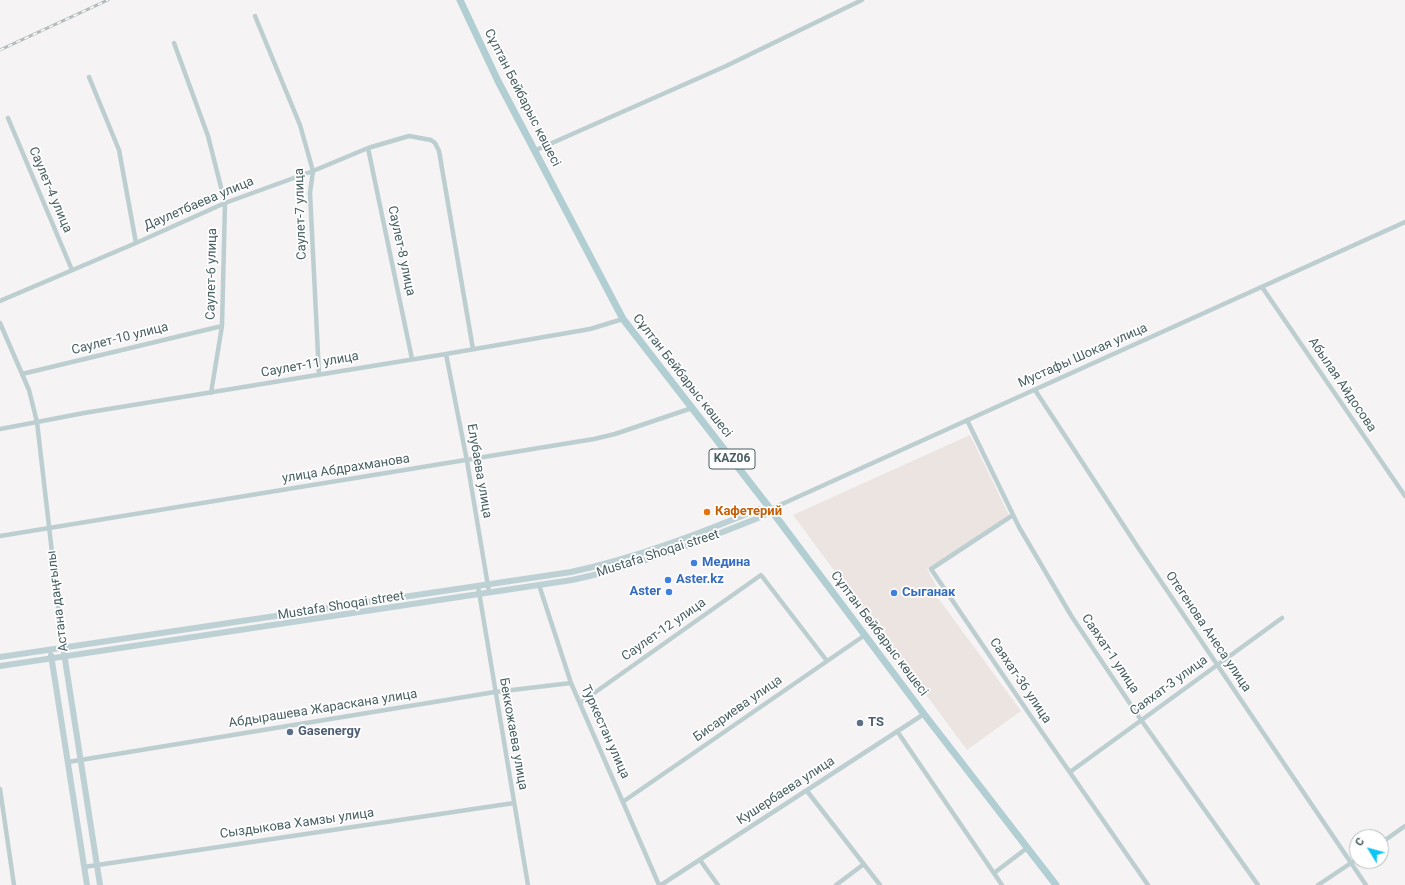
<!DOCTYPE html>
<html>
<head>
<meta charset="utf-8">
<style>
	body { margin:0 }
	#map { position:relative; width:1405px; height:885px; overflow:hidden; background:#f5f3f3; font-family:Roboto,sans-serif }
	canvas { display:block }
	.north { position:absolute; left:1349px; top:829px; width:40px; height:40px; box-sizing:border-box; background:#fff; border:1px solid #b6bfc0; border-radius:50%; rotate:307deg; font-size:11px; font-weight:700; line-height:16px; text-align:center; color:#485f62 }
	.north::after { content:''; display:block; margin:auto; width:14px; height:18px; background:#0bc5f6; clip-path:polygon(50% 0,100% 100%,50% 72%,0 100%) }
</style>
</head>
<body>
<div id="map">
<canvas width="1405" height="885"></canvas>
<div class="north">С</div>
</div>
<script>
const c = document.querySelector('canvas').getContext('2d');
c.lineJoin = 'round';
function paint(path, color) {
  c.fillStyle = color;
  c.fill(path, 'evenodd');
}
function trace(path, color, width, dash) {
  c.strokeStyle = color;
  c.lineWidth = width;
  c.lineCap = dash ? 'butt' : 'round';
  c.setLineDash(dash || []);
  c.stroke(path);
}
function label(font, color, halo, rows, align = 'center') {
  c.font = font + ' Roboto,sans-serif';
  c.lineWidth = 3.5;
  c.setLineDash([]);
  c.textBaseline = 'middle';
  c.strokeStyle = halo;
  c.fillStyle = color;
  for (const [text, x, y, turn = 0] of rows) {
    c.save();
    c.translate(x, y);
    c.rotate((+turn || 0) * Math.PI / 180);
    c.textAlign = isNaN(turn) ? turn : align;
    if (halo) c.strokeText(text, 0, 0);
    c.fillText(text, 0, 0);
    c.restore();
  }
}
paint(new Path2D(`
	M970,435l39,80 -82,54 11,20v9l83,113 -54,39 -174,-235z`), '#ece4e0');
trace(new Path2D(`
	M255,16l45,109 13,46 -3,22 9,182
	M174,43l34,93 17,67 -3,123 -11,67
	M89,77l30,73 17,93
	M8,118l64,152
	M368,148l44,211
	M534,151l192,-85 136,-66
	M1262,287l143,209
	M0,301l136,-58 89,-40 88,-32 55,-23 41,-12 22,4 4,3 4,8 34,198
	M0,323l29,67 8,32 26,226
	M446,354l21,107 22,131
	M22,374l200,-48
	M1035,390l104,159 227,336
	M967,420l52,107 53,90 67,100 119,168
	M0,429l84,-16 362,-59 144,-25 33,-10
	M771,509l634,-287
	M1013,515l-82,54 97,143 120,173
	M0,536l594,-97 21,-5 77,-26
	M539,585l32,98 88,202
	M478,586l50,299
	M580,703l181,-128 66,86
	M897,731l105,154
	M68,762l427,-70 76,-9
	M1070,772l212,-154
	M0,789l14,96
	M807,791l73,94
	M624,801l241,-166
	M1381,843l24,-17
	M700,860l18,25
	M84,867l430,-64
	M994,873l33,-25
	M661,885l263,-171
	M836,885l28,-21
	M1318,885l39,-26`), '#bdced0', 4.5);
trace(new Path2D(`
	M64,653l36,232
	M51,655l36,230
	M0,657l571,-85c65,-14 127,-38 188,-63h12
	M0,666l572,-86c66,-14 129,-39 191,-64l8,-7`), '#bdd1d5', 6);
trace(new Path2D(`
	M460,0l38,81 125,238 145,187 156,208 132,171`), '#b1ced3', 7);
const rail = new Path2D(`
	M0,50l108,-50`);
trace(rail, '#b4bbbd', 3);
trace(rail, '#fff', 1.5, [4.5]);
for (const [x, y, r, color] of [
	[707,512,4,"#e8710a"],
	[694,563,4,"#3f7fe0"],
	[668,580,4,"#3f7fe0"],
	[669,592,4,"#3f7fe0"],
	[894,593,4,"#3f7fe0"],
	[860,723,4,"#5c6f8a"],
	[290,732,4,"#5c6f8a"]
]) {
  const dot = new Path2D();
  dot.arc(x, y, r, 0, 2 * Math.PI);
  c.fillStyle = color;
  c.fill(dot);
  trace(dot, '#fff', 1.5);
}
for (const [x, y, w] of [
	[732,459,46]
]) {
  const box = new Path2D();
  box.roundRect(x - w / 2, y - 10, w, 20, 3);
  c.fillStyle = '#fff';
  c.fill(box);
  trace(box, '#485f62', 1);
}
label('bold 12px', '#485f62', null, [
	["KAZ06",732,459]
]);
label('13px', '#485f62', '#fff', [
	["Сұлтан Бейбарыс көшесі",522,98,63],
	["Саулет-4 улица",50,190,67],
	["Даулетбаева улица",199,204,-23],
	["Саулет-7 улица",301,214,-92],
	["Саулет-8 улица",401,251,78],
	["Саулет-6 улица",212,274,-89],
	["Саулет-10 улица",120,339,-14],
	["Мустафы Шокая улица",1083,356,-24],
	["Саулет-11 улица",310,365,-10],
	["Сұлтан Бейбарыс көшесі",682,376,52],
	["Абылая Айдосова",1342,385,56],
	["улица Абдрахманова",346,469,-9],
	["Елубаева улица",479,471,80],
	["Mustafa Shoqai street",658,554,-18],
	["Астана даңғылы",58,601,-97],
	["Mustafa Shoqai street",341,606,-9],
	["Саулет-12 улица",664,630,-35],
	["Отегенова Анеса улица",1208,632,56],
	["Сұлтан Бейбарыс көшесі",879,634,53],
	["Саяхат-1 улица",1110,654,56],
	["Саяхат-36 улица",1020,681,56],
	["Саяхат-3 улица",1169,686,-36],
	["Абдырашева Жараскана улица",323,709,-9],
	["Бисариева улица",738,709,-35],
	["Туркестан улица",605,732,66],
	["Беккожаева улица",513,734,80],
	["Кушербаева улица",786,791,-33],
	["Сыздыкова Хамзы улица",297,824,-8]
]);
label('bold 13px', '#c56008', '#fff', [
	["Кафетерий",715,512]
], 'left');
label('bold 13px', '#366cbe', '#fff', [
	["Медина",702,563],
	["Aster.kz",676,580],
	["Aster",661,592,"right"],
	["Сыганак",902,593]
], 'left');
label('bold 13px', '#4e5e75', '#fff', [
	["TS",868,723],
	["Gasenergy",298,732]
], 'left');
</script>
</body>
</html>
